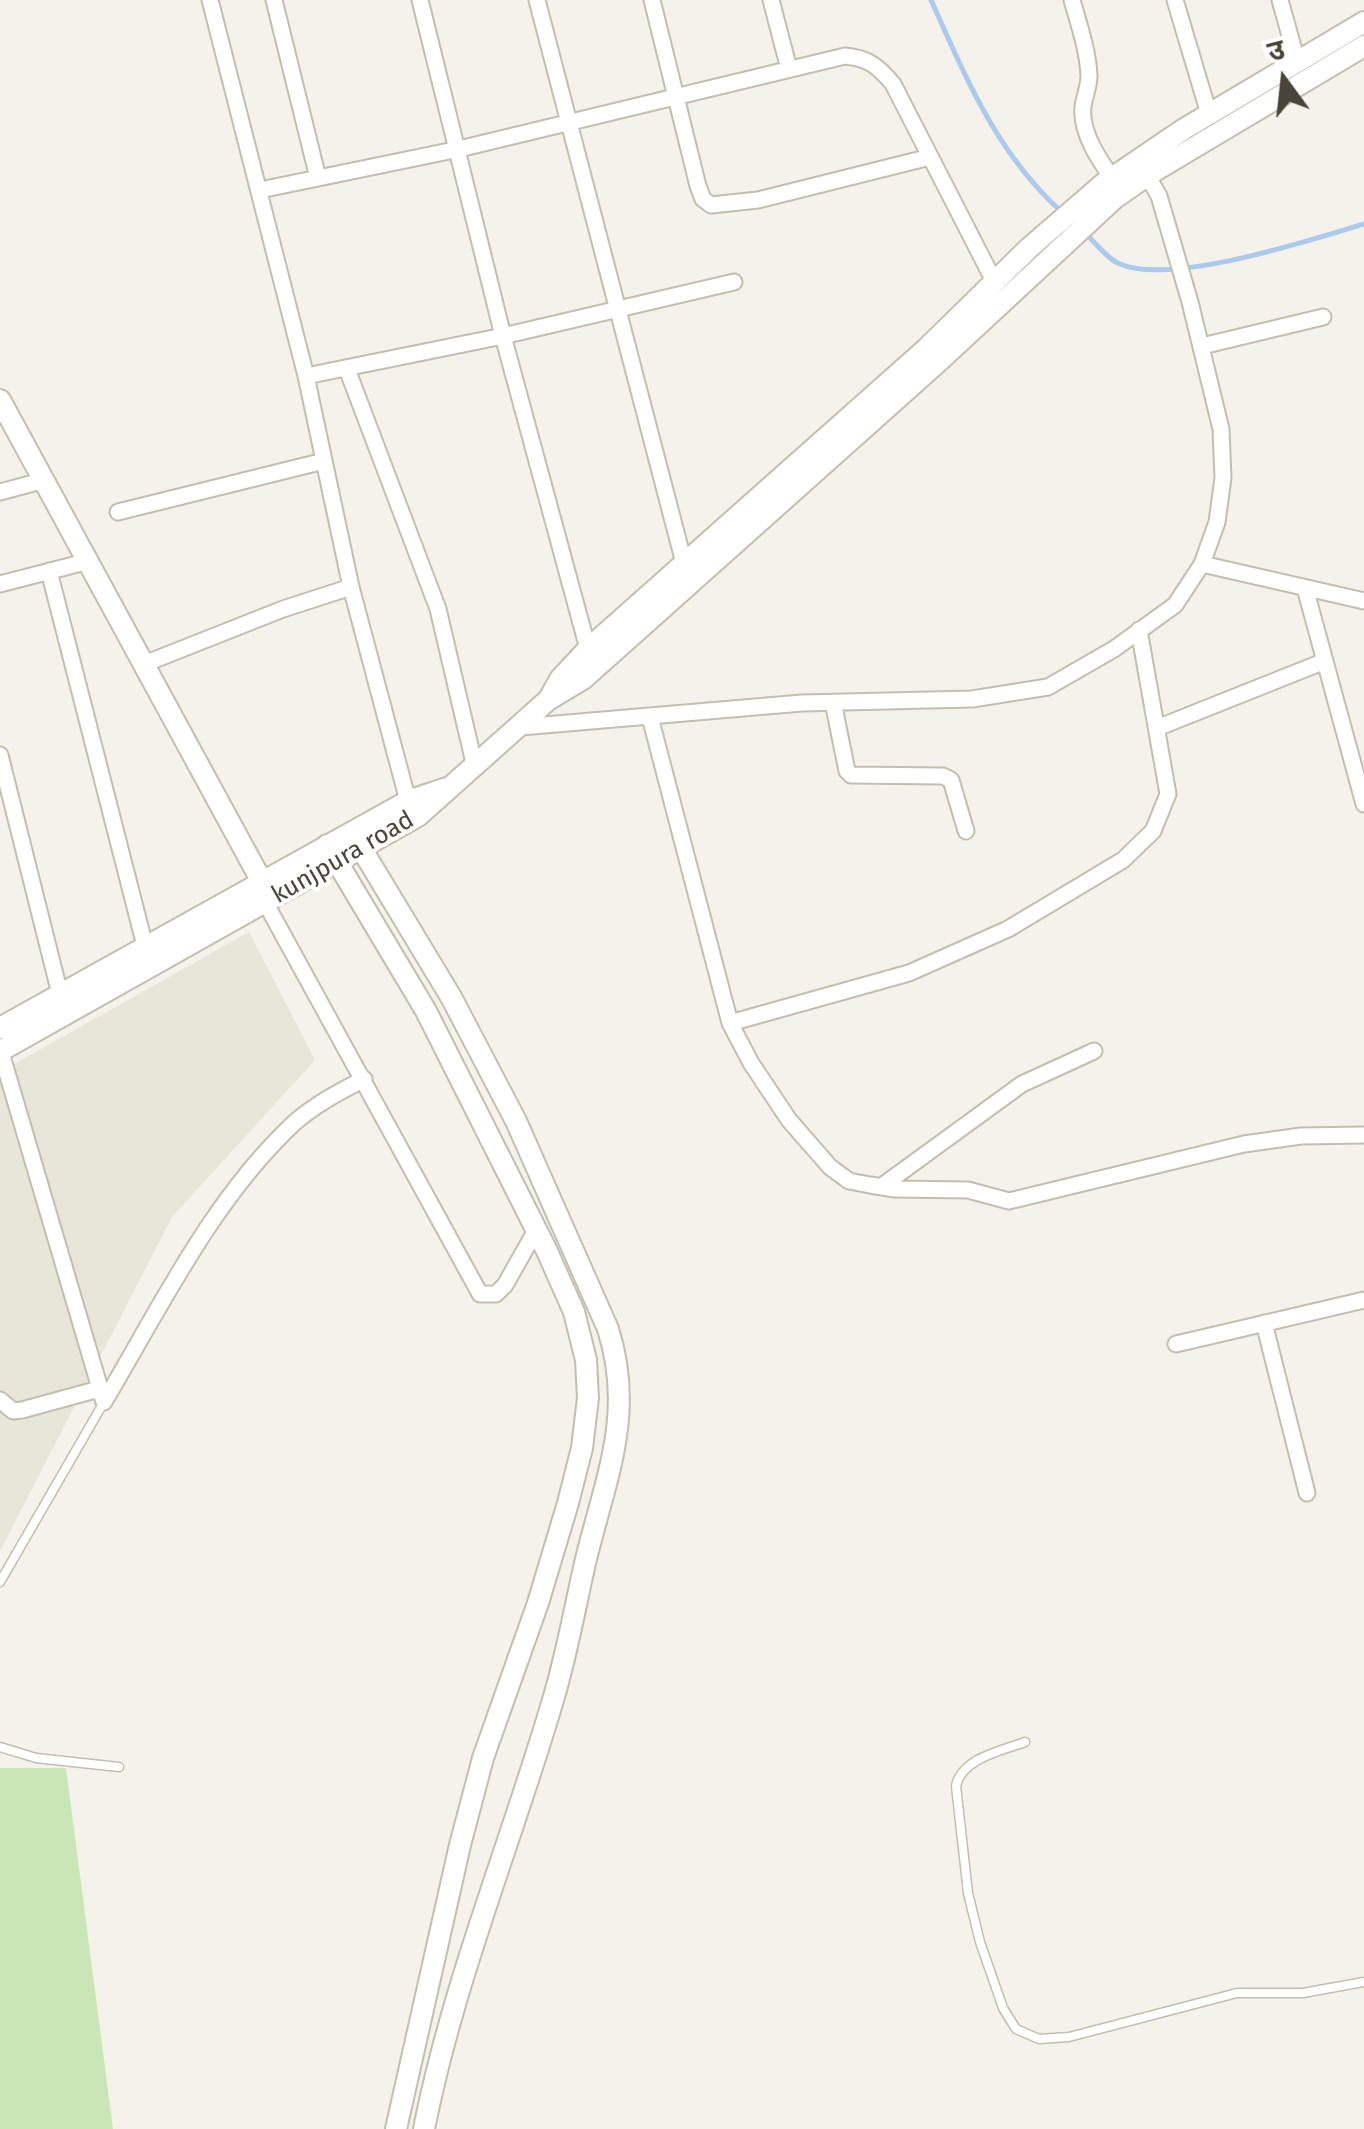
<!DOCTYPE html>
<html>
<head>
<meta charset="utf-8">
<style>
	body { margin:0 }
	#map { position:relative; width:1364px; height:2129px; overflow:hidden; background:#f4f2ea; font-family:"Fira Sans","Noto Sans Devanagari",sans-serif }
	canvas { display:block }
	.north { position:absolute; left:1234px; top:30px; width:100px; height:100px; -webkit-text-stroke:8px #fff; paint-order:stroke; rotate:345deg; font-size:28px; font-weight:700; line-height:40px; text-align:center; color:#484439 }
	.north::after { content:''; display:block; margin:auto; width:35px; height:45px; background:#484439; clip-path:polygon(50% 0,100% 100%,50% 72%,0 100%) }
</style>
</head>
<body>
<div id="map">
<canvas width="1364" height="2129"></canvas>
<div class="north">उ</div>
</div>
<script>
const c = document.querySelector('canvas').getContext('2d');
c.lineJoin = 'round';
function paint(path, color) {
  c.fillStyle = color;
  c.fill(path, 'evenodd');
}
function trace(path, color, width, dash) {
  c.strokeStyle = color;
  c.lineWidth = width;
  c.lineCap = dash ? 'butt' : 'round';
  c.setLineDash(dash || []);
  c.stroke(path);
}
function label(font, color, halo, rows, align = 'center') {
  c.font = font + ' "Fira Sans",sans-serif';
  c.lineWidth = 8;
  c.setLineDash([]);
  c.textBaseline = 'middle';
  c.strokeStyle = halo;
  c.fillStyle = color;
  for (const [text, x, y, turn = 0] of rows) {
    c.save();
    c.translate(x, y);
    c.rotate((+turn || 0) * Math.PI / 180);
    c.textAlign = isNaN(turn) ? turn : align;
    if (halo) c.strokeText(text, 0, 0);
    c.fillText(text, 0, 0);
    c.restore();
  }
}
paint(new Path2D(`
	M249,932l66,128 -143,157 -172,334v-479z`), '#e8e5d9');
paint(new Path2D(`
	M0,1768h66l47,361h-113z`), '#cbe6b6');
trace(new Path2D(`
	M931,0c35,78 66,154 131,212
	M1085,233c10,9 22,26 35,31 51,22 190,-24 244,-40`), '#abcaed', 5);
const service = new Path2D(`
	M0,1582l104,-180
	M1025,1742c-24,9 -63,16 -69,44l12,107 12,49 23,66 13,21 23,10 30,-2 168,-44h66l61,-11
	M0,1747l36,11 83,9`);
const minor = new Path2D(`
	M210,0l96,376 45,211 57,214
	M274,0l44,178
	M420,0l83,336 85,313
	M537,0l147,563
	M652,0l46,186 5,13 8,6 47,-5 172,-43
	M771,0l18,69
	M1072,0c7,25 16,51 17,76 0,11 -5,21 -6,31 -3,27 19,57 34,78
	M1175,0l34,114
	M1280,0l17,61
	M260,190l199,-41 386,-93c23,2 33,10 48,28l102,199
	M1202,346l121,-29
	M347,369l91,240 37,158
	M306,376l197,-40 231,-54
	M0,492l45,-12
	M118,512l206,-51
	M1202,564l162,37
	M49,571l96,375
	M0,584l89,-23
	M1305,588l59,216
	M144,664l139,-55 68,-22
	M833,702l14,69 4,4 92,1 8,4 15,51
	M650,717l80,306 21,40 38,57 41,47 19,14 21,4 25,4 73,1 41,11 235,-57 57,-8 63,-1
	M521,727l281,-24 170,-4 76,-12 66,-38 61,-44 27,-41 15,-42 6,-44 -2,-49 -31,-127 -31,-106 -16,-28
	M1157,728l168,-67
	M0,755l60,239
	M265,902l215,392h16l9,-9 30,-53
	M730,1023l179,-50 99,-44 115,-69 30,-29 15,-37 -29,-164
	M0,1049l104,353
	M882,1186l140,-102 72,-33
	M1264,1323l43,170
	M1176,1344l188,-44
	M0,1400l13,11 9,-1 77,-21
	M104,1402c56,-94 108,-202 189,-278 21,-19 46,-32 71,-45`);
const tertiary = new Path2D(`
	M0,400l261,480
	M550,697l10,-18 28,-30 338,-300 103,-101 74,-64 81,-55 180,-107
	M352,833l99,164 65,124 92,208c27,85 -2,148 -22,230 -11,47 -19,95 -33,141 -42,143 -100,282 -129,429
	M327,845l99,166 120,238 28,63 12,48 2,38 -6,50 -14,55 -30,100 -55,155 -23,87 -64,284
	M0,1028l408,-227 39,-13
	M0,1051l418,-235 130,-116 35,-21 355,-317 177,-164 33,-23 216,-129`);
trace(service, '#c2beb0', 11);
trace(minor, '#c2beb0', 19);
trace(tertiary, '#c2beb0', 24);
trace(service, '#fff', 8);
trace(minor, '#fff', 15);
trace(tertiary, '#fff', 20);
label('25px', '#484439', '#fff', [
	["kunjpura road",343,858,-30]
]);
</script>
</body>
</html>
